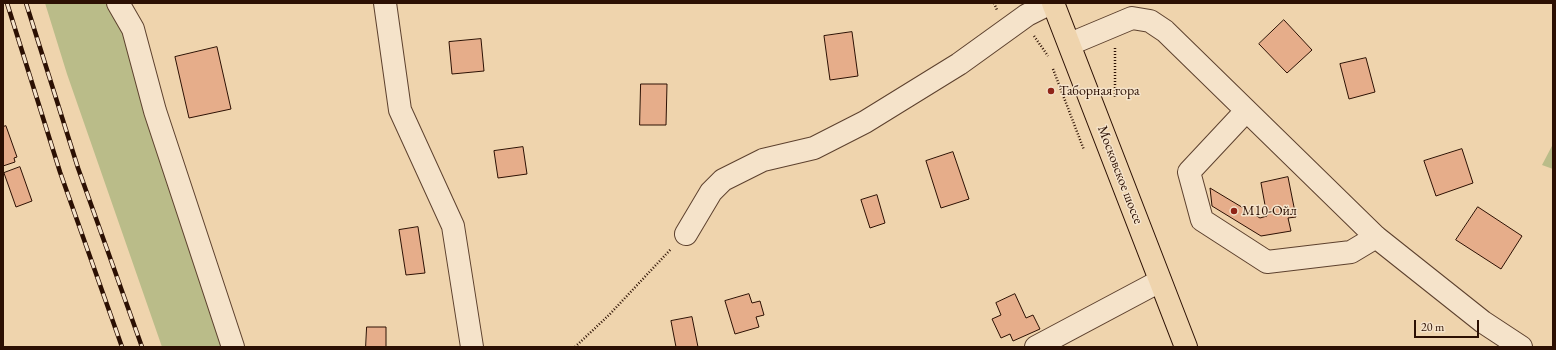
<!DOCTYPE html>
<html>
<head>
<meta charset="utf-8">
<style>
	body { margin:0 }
	#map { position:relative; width:1556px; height:350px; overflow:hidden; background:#efd4ad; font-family:"EB Garamond",serif }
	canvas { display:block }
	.frame { position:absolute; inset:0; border:4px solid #2c1003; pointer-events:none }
	.scale { position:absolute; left:1414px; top:320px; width:65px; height:18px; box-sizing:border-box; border:2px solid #2c1003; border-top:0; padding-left:5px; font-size:12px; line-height:14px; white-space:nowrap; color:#2c1003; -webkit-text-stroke:3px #f5e3ca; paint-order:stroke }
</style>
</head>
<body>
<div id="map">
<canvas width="1556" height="350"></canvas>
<div class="frame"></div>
<div class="scale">20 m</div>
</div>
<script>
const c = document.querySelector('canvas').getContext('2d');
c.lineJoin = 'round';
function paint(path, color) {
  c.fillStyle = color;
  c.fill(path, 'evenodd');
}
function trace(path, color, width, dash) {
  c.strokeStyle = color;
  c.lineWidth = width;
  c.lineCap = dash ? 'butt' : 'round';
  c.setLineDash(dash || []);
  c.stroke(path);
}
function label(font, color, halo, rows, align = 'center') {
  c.font = font + ' "EB Garamond",serif';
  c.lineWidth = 3;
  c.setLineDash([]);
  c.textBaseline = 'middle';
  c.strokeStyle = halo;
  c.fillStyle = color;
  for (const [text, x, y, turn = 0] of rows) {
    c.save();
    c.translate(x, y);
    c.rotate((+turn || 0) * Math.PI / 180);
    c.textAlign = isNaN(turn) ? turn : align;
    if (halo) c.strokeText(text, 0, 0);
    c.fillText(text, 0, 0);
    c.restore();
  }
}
paint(new Path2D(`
	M45,3h82l115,344h-80l-95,-273z
	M1553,144v25l-11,-4z`), '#babc89');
const building = new Path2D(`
	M1284,20l28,30 -25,23 -28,-29z
	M852,32l6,44 -28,4 -6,-44z
	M481,39l3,32 -32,3 -3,-32z
	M217,47l14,62 -42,9 -14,-61z
	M1366,58l9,34 -26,7 -9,-35z
	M641,84h26l-1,41h-26z
	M6,126l11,31 -3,1 1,4 -12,4v-39z
	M523,147l4,27 -29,4 -4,-27z
	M1462,149l11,34 -37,13 -12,-35z
	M953,152l16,47 -28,9 -15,-47z
	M20,167l12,34 -16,6 -12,-34z
	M1288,177l8,40 -8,1 3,13 -30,5 -49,-30 -2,-18 50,30 7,-2 -6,-33z
	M877,195l8,28 -15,5 -9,-28z
	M1478,207l44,29 -21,33 -45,-29z
	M418,227l7,46 -19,2 -7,-45z
	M749,294l3,9 8,-2 4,14 -8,2 3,10 -24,7 -10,-33z
	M1015,294l11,24 7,-3 7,14 -27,12 -3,-7 -9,4 -9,-19 9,-4 -5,-12z
	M692,317l6,30h-22l-5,-26z
	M367,327h19v20h-20z`);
paint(building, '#e6ad8a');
trace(building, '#2c1003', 1);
const minor = new Path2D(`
	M118,3l15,26 22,82 78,236
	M385,3l15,107 53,116 19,121
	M1070,44l62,-26 18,3 15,10 211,206 107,85 38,25
	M1246,111l-57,61 13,48 65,42 84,-10 25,-15
	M686,234l25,-42 12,-12 40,-20 51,-12 51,-26 94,-58 68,-49 24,-12
	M1036,347l124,-66`);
const major = new Path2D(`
	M1053,3l133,344`);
trace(minor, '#5d412e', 24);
trace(major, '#2c1003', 24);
trace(new Path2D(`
	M994,3l3,7
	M1034,36l14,20
	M1115,48v51
	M1053,69l31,81
	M575,347l34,-32 62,-66`), '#2c1003', 2.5, [1, 2]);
trace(minor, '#f5e3ca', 22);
trace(major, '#efd4ad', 22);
const rail = new Path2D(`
	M7,3l53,169 62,175
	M26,3l52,165 64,179`);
trace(rail, '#2c1003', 4.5);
trace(rail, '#f5e3ca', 3, [9]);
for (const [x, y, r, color] of [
	[1051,91,4,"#8f2418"],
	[1234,211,4,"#8f2418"]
]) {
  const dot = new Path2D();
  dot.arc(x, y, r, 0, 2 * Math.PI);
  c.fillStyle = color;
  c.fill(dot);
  trace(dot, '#f5e3ca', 1.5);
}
label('14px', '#2c1003', '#f5e3ca', [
	["Таборная гора",1059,91],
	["М10-Ойл",1242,211]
], 'left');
label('14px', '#2c1003', '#f5e3ca', [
	["Московское шоссе",1120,175,69]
]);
</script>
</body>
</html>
